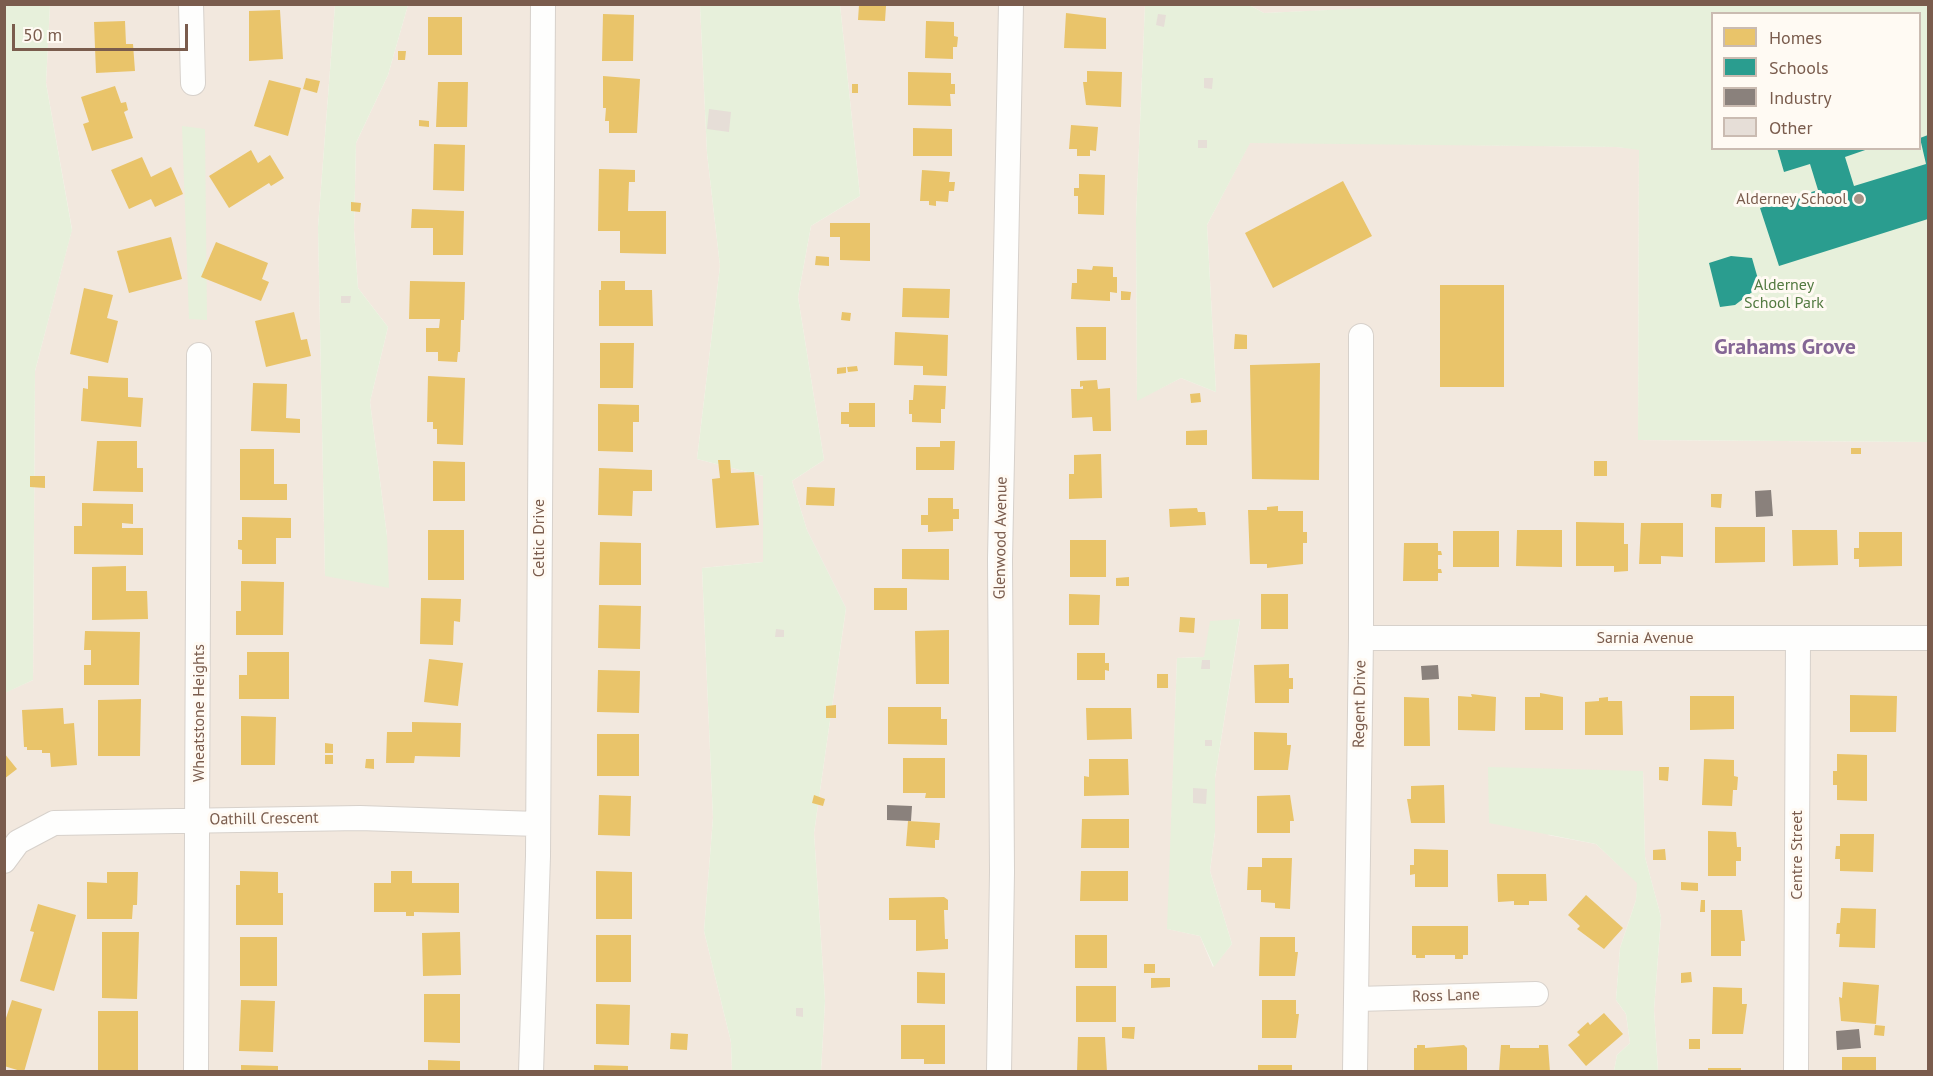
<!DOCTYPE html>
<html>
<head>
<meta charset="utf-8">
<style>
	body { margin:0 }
	#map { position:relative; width:1933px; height:1076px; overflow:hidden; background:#f9f5f0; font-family:"PT Sans",sans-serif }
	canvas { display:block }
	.frame { position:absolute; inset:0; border:6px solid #7a5c4d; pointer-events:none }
	.legend { position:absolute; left:1711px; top:12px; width:210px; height:138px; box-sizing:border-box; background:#fffaf3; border:2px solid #cabbb1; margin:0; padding:8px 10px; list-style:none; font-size:18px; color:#7a5c4d }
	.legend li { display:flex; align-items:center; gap:12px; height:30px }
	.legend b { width:30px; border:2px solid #cabbb1 }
	.scale { position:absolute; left:12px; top:24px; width:176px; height:27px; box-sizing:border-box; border:3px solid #7a5c4d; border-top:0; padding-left:8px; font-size:18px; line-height:21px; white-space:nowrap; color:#7a5c4d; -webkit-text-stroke:4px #fffaf3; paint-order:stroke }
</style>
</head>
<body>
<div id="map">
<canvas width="1933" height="1076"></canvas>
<div class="frame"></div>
<ul class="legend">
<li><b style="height:16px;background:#e9c46a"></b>Homes</li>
<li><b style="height:16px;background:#2a9d8f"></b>Schools</li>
<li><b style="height:16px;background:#8a817c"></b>Industry</li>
<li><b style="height:16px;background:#e6ded7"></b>Other</li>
</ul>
<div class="scale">50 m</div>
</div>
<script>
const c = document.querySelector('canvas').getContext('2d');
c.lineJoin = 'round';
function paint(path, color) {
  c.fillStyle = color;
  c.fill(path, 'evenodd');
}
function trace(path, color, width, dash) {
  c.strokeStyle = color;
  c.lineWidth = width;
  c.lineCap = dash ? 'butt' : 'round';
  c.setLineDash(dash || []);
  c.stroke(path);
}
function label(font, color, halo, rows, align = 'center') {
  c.font = font + ' "PT Sans",sans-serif';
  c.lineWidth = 6;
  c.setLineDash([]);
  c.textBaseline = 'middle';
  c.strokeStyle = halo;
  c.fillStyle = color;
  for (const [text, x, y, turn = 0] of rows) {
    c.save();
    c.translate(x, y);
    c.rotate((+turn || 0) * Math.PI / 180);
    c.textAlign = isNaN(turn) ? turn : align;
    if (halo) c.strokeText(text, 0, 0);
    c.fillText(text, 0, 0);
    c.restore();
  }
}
paint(new Path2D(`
	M50,5h285l-17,222 7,348 62,-39 -17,-134 18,-75 -30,-39 -4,-58 2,-87 32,-68 20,-70h292l7,148 13,113 -23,193 66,17v86l-61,6 11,250 -9,113 27,111 1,29h-727l-1,-378 29,-13 2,-309 37,-142 -26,-146z
	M840,5h305l-9,213 1,182 44,-22 35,14 -9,-167 43,-83 367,5 22,2 -1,291 290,2v629h-270l-4,-61 7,-93 -16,-60 -2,-86 -95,64 48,9 42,39 -2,17 -16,48 -4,52 10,14 4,29 -13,12 -3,16h-793l4,-70 -11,-168 32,-225 -39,-78 -15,-49 32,-21 -26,-163 13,-71 49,-30zM1240,620l-25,158v54l-5,39 22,73 -19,23 -13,-31 -32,-7 9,-271 27,-1z
	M1249,5h206l-191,8z`), '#f2e8de');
paint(new Path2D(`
	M1455,4l473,1v437l-290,-2 1,-290 -22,-3 -367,-4 -43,82 9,167 -35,-14 -44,23 -1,-183 9,-213h104l15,8zM1712,14h208v134h-208z
	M4,5h46l-4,78 26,147 -37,141 -2,309 -28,13z
	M335,5h73l-20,70 -32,68 -2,87 4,58 30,39 -18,75 17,134 2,52 -64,-12 -7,-349z
	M700,5h140l20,191 -49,30 -13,71 26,163 -32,21 15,49 39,78 -32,225 11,168 -4,70h-89l-1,-29 -27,-111 9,-113 -11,-250 61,-6v-86l-66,-17 23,-193 -13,-113z
	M182,126l23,3 2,191 -18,-1z
	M1240,619l-25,159v54l-5,39 22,73 -18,23 -14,-31 -33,-7 10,-271 27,-1 6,-36z
	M1488,767l155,4 2,86 16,60 -7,93 4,61h-44l3,-16 13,-12 -4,-29 -10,-14 4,-52 16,-48 1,-17 -41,-39 -107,-21z`), '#e7f0db');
paint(new Path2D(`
	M859,5l27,1 -1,15 -27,-1z
	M280,10l3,49 -34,2v-50z
	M1066,13l40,5v31l-42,-1z
	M603,14l31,1 -1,46h-31z
	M428,17h34v38h-34z
	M125,21l1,23h7l2,27 -39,2 -2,-51z
	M926,21l28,1v14l4,1 -1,10h-4v12l-28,-1z
	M398,51h8l-1,9h-7z
	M1087,71l35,1 -1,35 -35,-2 -3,-23h4z
	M908,72l43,1v11h4v10h-5l1,12 -43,-1z
	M603,76l37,3 -3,54h-28v-12h-4l1,-13h-3z
	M306,78l14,3 -3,12 -14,-4z
	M269,80l32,8 -13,48 -34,-10z
	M438,82h30l-1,45h-31z
	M852,84h6v9h-6z
	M115,86l6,17 5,-1 2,8 -4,2 9,26 -41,13 -9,-27 6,-2 -8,-25z
	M419,120l10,1v6l-10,-1z
	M1071,125l27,2 -2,24 -6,-1v6h-13v-7h-8z
	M913,128l39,1v27h-39z
	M434,144l31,1 -1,46 -31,-1z
	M251,150l7,13 12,-8 14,23 -13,8 -2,-3 -40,25 -20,-32z
	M142,157l9,20 20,-10 12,27 -28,13 -4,-8 -22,10 -18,-39z
	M599,169l36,1v12h-6l-1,29h38v43l-46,-1v-22h-22z
	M922,170l28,2 -1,10h6l-1,9h-5l-1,11 -12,-1v5l-7,-1v-4h-9z
	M1079,174l26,1 -1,40 -26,-1v-18h-4v-8h5z
	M1343,181l29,55 -99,52 -28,-55z
	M351,202l10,1 -1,9 -9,-1z
	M412,209l52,2 -1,44h-30v-27h-22z
	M830,223h40v38l-30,-1v-23h-10z
	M171,237l11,42 -53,14 -12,-42z
	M216,242l52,21 -6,16 7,3 -8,19 -60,-24z
	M816,256l13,1v9l-14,-1z
	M1093,266l20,1v10h4v16l-7,-1v9l-39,-2 1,-16h5v-14l15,1z
	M410,281l55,1 -1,38h-3l-1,32h-2l-1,10 -19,-1v-9h-12v-24h13l1,-9h-31z
	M601,281h24v9h27l1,36h-54v-36h2z
	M1440,285h64v102h-64z
	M84,288l29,7 -6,23 11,3 -10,42 -38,-9z
	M903,288l47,1 -1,29 -47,-1z
	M1121,291l10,1 -1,8h-9z
	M294,312l7,28 6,-1 4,17 -45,11 -11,-46z
	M842,312l9,1 -1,8 -9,-1z
	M1076,327h30v33h-29z
	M895,332l53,3 -1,41 -24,-1v-9l-29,-1z
	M1235,334l12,1v14h-13z
	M600,343h34l-1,45h-33z
	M1320,363l-1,117 -67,-1 -2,-114z
	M857,366l1,5 -10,1 -1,-5z
	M846,367v6l-9,1v-6z
	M88,376l40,2v19l15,1 -2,29 -60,-6 2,-33 5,1z
	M428,376l37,2 -2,67 -26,-1v-15h-4v-7h-6z
	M1097,380l1,9 12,-1 1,43h-18l-1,-14 -20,1 -1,-29h12v-3l-3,1v-6z
	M253,383l34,1 -1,34 14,1v14l-49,-2z
	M914,385l32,1 -1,23h-4v14l-29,-1v-8h-3v-14h4z
	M1200,393l1,9 -10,1 -1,-9z
	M849,403h26v24h-26v-3h-8v-12h8z
	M598,404l41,1v17h-6v30l-35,-1z
	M1207,430v15h-21v-14z
	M97,441h40v27h6v24l-50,-1z
	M940,441h15l-1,29h-38v-23h24z
	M1851,448h10v6h-10z
	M240,449h34v35h13v16h-47z
	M1101,454l1,44 -33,1v-25h5v-19z
	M718,460h12l1,13 23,-1 5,53 -43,3 -4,-49 8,-1z
	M433,461l32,1v39h-32z
	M1594,461h13v15h-13z
	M599,468l53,2v21h-19l-1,25 -34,-1z
	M30,476h15v12l-15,-1z
	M807,487l28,1 -1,18 -28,-1z
	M1711,494h11l-1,14 -10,-1z
	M928,498h25v11h6v10h-6v12l-25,1v-7h-7v-10h7z
	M82,503l51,1v20l-11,-1v5h21v27l-69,-1v-28h8z
	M1278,506v5h25v21h4v11h-4v21l-36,4v-4h-17l-2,-54h19v-3z
	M1197,508l1,4h7l1,13 -36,2 -1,-18z
	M242,517l49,1v20h-15v26h-34v-14l-4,-1v-9h4z
	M1576,522l48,1v21h4v27l-14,1v-6h-38z
	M1641,523h42v34l-22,-1v8h-22z
	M1715,527h50v35l-50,1z
	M428,530h36v50h-36z
	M1517,530h45v37l-46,-1z
	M1792,530h45l1,35 -45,1z
	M1453,531h46v36h-46z
	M1859,532h43v34l-43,1v-8h-5v-11h5z
	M1070,540h36v37h-36z
	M600,542l41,1v42h-42z
	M1404,543h34v8h3l1,4h-4v14h3l1,4h-4v8h-35z
	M902,549h47v31l-47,-1z
	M126,566v25h21l1,28 -56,1v-53z
	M1129,577v9h-13v-8z
	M241,581l43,1 -1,53h-47v-24h5z
	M874,588h33v22h-33z
	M1069,594l31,1 -1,30h-30z
	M1261,594h27v35h-27z
	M421,598l40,1 -1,23 -6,-1 -1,24 -33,-1z
	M599,605l42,1 -1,43 -42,-1z
	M1180,617l15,1 -1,15 -15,-1z
	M949,630v54h-33l-1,-53z
	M85,631l55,1 -1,53h-55v-20h7v-15h-7z
	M247,652h42v47h-50v-24h8z
	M1077,653h28v10h4v8l-4,-1v10h-28z
	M429,659l34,4 -5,43 -34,-4z
	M1289,664v14h4v11h-4v14h-34l-1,-38z
	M598,670l42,1 -1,42 -42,-1z
	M1157,674h11v14h-11z
	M1540,693l23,4v33h-38v-33h15z
	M1471,694l25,3 -1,34 -37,-1v-34l14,1z
	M1850,695l47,1 -1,36h-46z
	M1690,696h44v33l-44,1z
	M1404,697l25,1 1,48h-26z
	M1608,697v4h14l1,34h-38v-33l14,-1v-3z
	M141,699l-1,57h-42v-56z
	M836,705v13h-10v-12z
	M888,707h53v12h6v26l-59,-1z
	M63,708l1,16 10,-1 3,42 -26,2 -1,-14h-8v-3h-15v-3h-3l-2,-37z
	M1086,708h45l1,31 -45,1z
	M241,716l35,1 -1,48h-34z
	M412,722l49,1 -1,34 -45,-1 -1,7h-28l1,-31h25z
	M1254,732l33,1v12h4l-3,25h-34z
	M597,734h42v42h-42z
	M325,743l8,1v9h-8z
	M4,753l13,16 -13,10z
	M1837,754l30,1v46l-30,-1v-15h-4v-14h4z
	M325,755h8v9h-8z
	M903,758h42v40h-20l1,-5h-23z
	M366,759h8v10l-9,-1z
	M1089,759h39l1,36 -45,1v-20l5,1z
	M1704,759l30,1v16l4,1 -1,13h-4l-1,16 -30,-1z
	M1659,767h10l-1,14 -9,-1z
	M1444,785l1,38h-34l-4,-24h4v-13z
	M599,795l32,1 -1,40 -32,-1z
	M814,795l11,4 -2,7 -11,-3z
	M1290,795l4,26h-4v12h-33v-37z
	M1082,819h47v29h-48z
	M908,821l32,2 -1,17h-4v8l-29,-2z
	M1708,831l28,1 1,15h4v14h-5v15h-28z
	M1840,834h34l-1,38 -33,-1v-12h-5l1,-13h4z
	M1414,849l34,1v37h-33v-13l-5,1v-10h4z
	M1665,849l1,11h-13v-10z
	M1262,858h30l-2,51 -15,-1v-5l-14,-1v-12h-14l1,-23h14z
	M240,871l38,1v21h5v32h-47v-40h4z
	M391,871h21v12h47v30l-45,-1v4h-8v-4h-32v-29h17z
	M596,871l36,1v47h-36z
	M1081,871h47v30h-48z
	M107,872h31l-1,33h-4l-1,14h-45v-37l20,1z
	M1497,874h49l1,27h-18v4h-15v-4l-16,1z
	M1681,882l17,1v8l-17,-1z
	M1586,895l37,33 -19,21 -27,-20 3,-3 -12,-11z
	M944,897l4,3v10h-4l1,29h3v10l-32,2v-31h-27v-22z
	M1701,900h4v12h-5z
	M38,904l38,11 -22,76 -34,-10 14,-49 -4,-1z
	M1841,908l35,1 -1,39 -36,-1 1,-13h-4l1,-11h3z
	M1711,910h31l3,31h-4v15h-30z
	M1412,926h56v29h-5v4h-8v-4h-30v3h-9v-3h-4z
	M102,932h37l-2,67 -35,-1z
	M460,932l1,43 -38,1 -1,-43z
	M596,935h35v47h-35z
	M1075,935h32v33h-32z
	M240,937h37v49h-37z
	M1260,937h35v15h3l-3,24h-36z
	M1144,964h11v9h-11z
	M917,972l28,1v31l-28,-1z
	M1691,972l1,10 -11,1v-10z
	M1151,978h19v9l-19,1z
	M1843,982l36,3 -3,39 -35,-3 -2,-24 3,1z
	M1076,986h40v36h-40z
	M1713,987l29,1v16h5l-4,30h-31z
	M424,994h36v49l-36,-1z
	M12,1000l30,9 -18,63 -20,-6v-42z
	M241,1000l34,1 -2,51 -34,-1z
	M1262,1000h34v14h3l-3,24h-34z
	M596,1004l34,1 -1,40 -33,-1z
	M98,1011h40v61h-40z
	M1604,1013l19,21 -37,32 -18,-21 12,-10 -3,-3 11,-10 2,3z
	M901,1025h44v39h-21v-5h-23z
	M1875,1025l10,1 -1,10 -10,-1z
	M1122,1027h13l-1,12 -12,-1z
	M671,1033l17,1 -1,16 -17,-1z
	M1078,1037h27l2,35h-30z
	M1689,1039h11v10h-11z
	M1417,1045h8v3l39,-3 3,3v24h-53v-24h3z
	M1501,1045h9v3h29v-3h9l2,27h-51z
	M1842,1057h34v15h-34z
	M428,1060l32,1v11h-32z
	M241,1065l37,1v6h-37z
	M594,1065l34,1v6h-34z
	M1258,1065h34v7h-34z
	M1708,1068h33v4h-33z`), '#e9c46a');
paint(new Path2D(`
	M1928,135v84l-149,47 -19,-58 58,-18 -8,-26 -26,8 -7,-24h94l-26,9 9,29 72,-22 -6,-26z
	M1731,256l21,2 8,28 -25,19 -15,2 -11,-44z`), '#2a9d8f');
paint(new Path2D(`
	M1771,490l2,26 -17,1 -1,-26z
	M1438,665l1,14 -17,1 -1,-14z
	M887,805l25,1 -1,15 -24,-1z
	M1859,1029l2,19 -24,2 -1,-19z`), '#8a817c');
paint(new Path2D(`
	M1158,14l8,1 -2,12 -8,-2z
	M1204,78h9l-1,11 -8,-1z
	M709,109l22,3 -2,20 -22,-3z
	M1198,140h9v8h-9z
	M341,296h10l-1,7h-9z
	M776,629l8,1v7h-9z
	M1202,660h8v9h-9z
	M1205,740h7v6h-7z
	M1193,788l14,1 -1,15 -13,-1z
	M796,1008h7v9l-7,-1z`), '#e6ded7');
const minor = new Path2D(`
	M191,4l2,79
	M1361,638h567
	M4,861l14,-19 36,-19 306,-5 177,6
	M1357,999l179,-5
	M196,1072l3,-717
	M531,1072l7,-216 5,-852
	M999,1072l3,-200 -2,-313 11,-555
	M1355,1072l6,-434v-302
	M1796,1072l2,-434`);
trace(minor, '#d7d1cb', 26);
trace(minor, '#fefefd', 24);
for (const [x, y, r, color] of [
	[1859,199,6,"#a69286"]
]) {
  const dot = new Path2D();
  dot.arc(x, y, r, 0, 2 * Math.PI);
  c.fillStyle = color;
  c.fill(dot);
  trace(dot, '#fffaf3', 2);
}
label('16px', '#7a5c4d', '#fffaf3', [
	["Alderney School",1847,199]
], 'right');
label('16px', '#537a41', '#fffaf3', [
	["Alderney",1784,285],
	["School Park",1784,303]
]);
label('16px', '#7a5c4d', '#fffaf3', [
	["Celtic Drive",539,538,-90],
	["Glenwood Avenue",1001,538,-89],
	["Sarnia Avenue",1645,638],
	["Regent Drive",1360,704,-89],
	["Wheatstone Heights",199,713,-90],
	["Oathill Crescent",264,819,-1],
	["Centre Street",1797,855,-90],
	["Ross Lane",1446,996,-2]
]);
label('bold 22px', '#846695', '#fffaf3', [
	["Grahams Grove",1785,348]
]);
</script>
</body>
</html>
